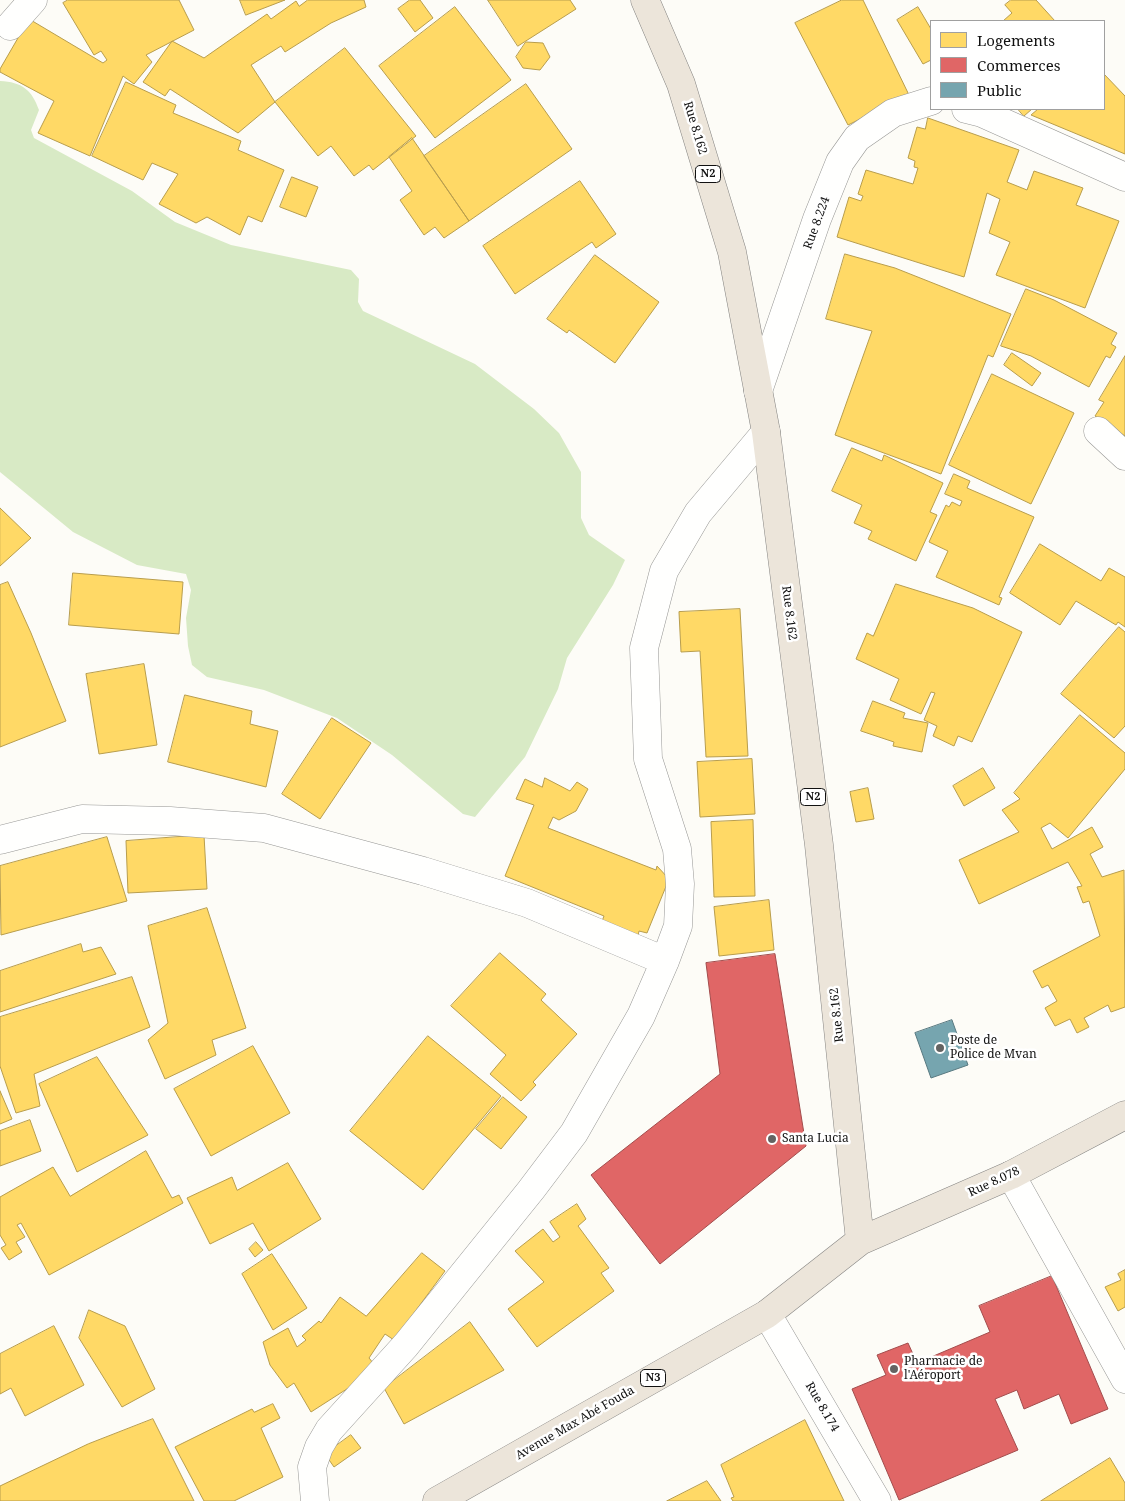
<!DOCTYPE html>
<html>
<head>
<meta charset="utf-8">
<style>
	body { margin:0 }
	#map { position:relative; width:1125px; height:1501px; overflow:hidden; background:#fdfcf7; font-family:"Noto Serif",serif }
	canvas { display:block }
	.legend { position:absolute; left:930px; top:20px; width:175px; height:90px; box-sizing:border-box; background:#fff; border:1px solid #a0a0a0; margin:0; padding:6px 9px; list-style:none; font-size:15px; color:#111 }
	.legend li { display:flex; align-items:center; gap:10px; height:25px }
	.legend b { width:25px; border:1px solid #a0a0a0 }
</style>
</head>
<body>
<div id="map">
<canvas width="1125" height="1501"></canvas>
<ul class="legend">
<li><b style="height:14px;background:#ffd966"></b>Logements</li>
<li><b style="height:14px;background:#e06666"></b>Commerces</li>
<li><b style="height:14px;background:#76a5af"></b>Public</li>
</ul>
</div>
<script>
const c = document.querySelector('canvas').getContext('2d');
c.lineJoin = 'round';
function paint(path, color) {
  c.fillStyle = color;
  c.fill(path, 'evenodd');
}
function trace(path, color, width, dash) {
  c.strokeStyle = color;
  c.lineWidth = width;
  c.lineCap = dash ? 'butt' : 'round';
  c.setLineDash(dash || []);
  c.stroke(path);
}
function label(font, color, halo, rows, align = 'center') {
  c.font = font + ' "Noto Serif",serif';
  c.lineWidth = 5;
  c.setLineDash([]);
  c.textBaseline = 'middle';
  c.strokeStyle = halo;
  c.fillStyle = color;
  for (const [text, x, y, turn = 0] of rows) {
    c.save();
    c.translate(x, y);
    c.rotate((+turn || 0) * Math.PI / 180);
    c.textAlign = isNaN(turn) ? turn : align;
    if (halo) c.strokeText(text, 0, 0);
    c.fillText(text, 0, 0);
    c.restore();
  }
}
paint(new Path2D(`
	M0,81c22,1 32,9 39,29l-8,20 3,8 98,53 43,31 56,23 120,25 8,9 -1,23 5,9 112,53 59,45 25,24 22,39v46l8,17 36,25 -12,25 -46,73 -9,31 -33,68 -50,60 -12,-3 -71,-59 -55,-37 -73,-28 -57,-13 -15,-12 -4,-19 -2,-28 5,-28 -5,-16 -49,-9 -64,-33 -73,-60z`), '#d8eac5');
const homes = new Path2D(`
	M68,0h111l15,30 -48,25 6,7 -18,22 -11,-8 -33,80 -52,-23 16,-32 -54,-29v-3l29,-50 74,44 4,-3 -6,-9 -7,4 -31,-52z
	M240,0h45l-39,15z
	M308,0h56l2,7 -35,16 -46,29 -4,-6 -30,19 24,37 -37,31 -68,-44 -5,7 -22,-14 29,-41 32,17 63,-44 4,5 25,-18 3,5z
	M410,0h10l13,18 -18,14 -17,-23z
	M488,0h82l6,9 -58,37z
	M842,0h21l46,95 -61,30 -53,-102z
	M1011,0h25l19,21h-52l9,-8 -7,-8z
	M455,7l56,73 -76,58 -56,-72z
	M918,7l13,22v31l-8,4 -26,-44z
	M526,42l17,1 7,14 -10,13 -17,-2 -7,-11z
	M345,48l71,88 -43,34 -4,-5 -15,11 -23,-30 -13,10 -43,-54z
	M1104,74l21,22v58l-94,-39 7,-6h66z
	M126,82l50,23 -3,8 68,28 -3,9 46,20 -22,52 -14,-6 -8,19 -33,-18 -11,6 -37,-19 19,-30 -26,-11 -9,17 -51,-24z
	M526,84l46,65 -103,72 -45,-65z
	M1018,109h14l-8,7z
	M928,118l91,32 -12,32 20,8 7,-19 49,17 -7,17 43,16 -34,87 -89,-33 14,-33 -21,-9 11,-34 -13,-6 -23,84 -127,-40 12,-40 12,4 2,-5 -5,-2 8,-24 47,14 5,-16 -4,-1 1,-6 -7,-3 9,-31 8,2z
	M412,138l57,83 -25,17 -9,-11 -11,8 -24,-35 12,-9 -23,-34z
	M292,177l26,10 -12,30 -26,-10z
	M580,181l36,53 -20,14 -4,-6 -77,52 -32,-48z
	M845,254l50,14 116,46 -18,43 -5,-2 -47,119 -106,-39 37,-104 -46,-12z
	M595,255l64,47 -44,61 -46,-33 -2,3 -20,-14z
	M1026,289l28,11 63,33 -6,11 5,3 -6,11 -4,-2 -17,31 -58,-31 -30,-10z
	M1012,353l29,20 -9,13 -28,-21z
	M1125,356v80l-30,-20 9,-14 -5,-2z
	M992,374l82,39 -43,91 -82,-39z
	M852,448l30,13 2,-6 59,28 -13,29 7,3 -21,46 -48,-22 4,-8 -18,-8 8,-18 -30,-14z
	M954,474l16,7 -3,7 67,29 -35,80 3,1 -3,7 -63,-28 12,-26 -19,-9 17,-37 3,2 3,-5 8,4 2,-5 -17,-7z
	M0,508l31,30 -31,28z
	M1040,544l61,37 8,-13 16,9v50l-7,-5 -2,3 -40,-24 -16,24 -50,-32z
	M73,573l110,9 -4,52 -110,-9z
	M8,582l23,51 35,88 -66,26v-162z
	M896,584l77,24 49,24 -50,110 -14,-6 -4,10 -21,-10 4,-10 -13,-6 11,-27 -4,-1 -10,22 -31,-14 9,-21 -43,-20 11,-26 6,3z
	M740,609l8,147 -42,1 -6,-106 -19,1 -2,-40z
	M1119,627l6,5v94l-11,12 -53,-44z
	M144,664l13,81 -58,9 -13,-80z
	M185,695l67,16 -2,13 28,7 -12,56 -98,-25z
	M873,701l32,12 -2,5 25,5 -6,29 -29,-6 1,-4 -33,-11z
	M1080,715l45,38v16l-57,69 -18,-15 -9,5 11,21 40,-22 11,20 -13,7 12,23 22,-7 1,137 -14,5 -3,-7 -24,13 5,9 -12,6 -7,-14 -15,7 -10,-18 12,-7 -9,-16 -6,3 -9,-17 67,-35 -11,-35 -6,2 -6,-16 5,-1 -14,-24 -89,42 -20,-44 60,-28 -17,-22 18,-11 -6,-6z
	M332,718l39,25 -51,76 -38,-25z
	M752,759l3,55 -55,3 -3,-55z
	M983,768l12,20 -31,18 -11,-20z
	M545,778l25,13 7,-9 11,7 -12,22 -17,9 -6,-3 -5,11 108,42 1,-4 12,13 -22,54 -8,-2 -2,9 -37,-14 4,-10 -99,-40 29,-71 -18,-6 9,-20 17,8z
	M868,788l6,31 -18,3 -6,-30z
	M753,820l2,76 -41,1 -3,-75z
	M204,835l3,54 -79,4 -2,-52z
	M107,837l20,64 -126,34 -1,-69z
	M769,900l5,50 -55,6 -5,-49z
	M207,908l39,120 -34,12 4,15 -51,24 -17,-39 20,-17 -20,-97z
	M81,944l2,8 18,-5 15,27 -116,38v-41z
	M500,953l46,41 -5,6 36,34 -44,48 3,3 -15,16 -31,-27 16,-19 -55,-49z
	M132,977l18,50 -116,47 6,32 -24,7 -16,-47v-49z
	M428,1036l73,60 -78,94 -73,-59z
	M253,1046l37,67 -79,43 -37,-67z
	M97,1057l51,78 -71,37 -38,-88z
	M0,1091l12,28 -12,5z
	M503,1097l24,20 -26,32 -25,-20z
	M30,1120l11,31 -41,15v-35z
	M146,1151l26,47 7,-3 4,8 -134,72 -28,-52 -4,2 8,12 -9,5 6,10 -13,8 -8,-12 5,-3 -6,-10v-38l53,-30 17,29z
	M288,1163l33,56 -52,32 -16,-28 -43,21 -23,-46 45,-21 5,13z
	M577,1204l9,15 -8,7 31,42 -8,5 13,18 -77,56 -29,-38 36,-27 -29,-31 28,-22 10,13 7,-5 -10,-15z
	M256,1242l7,8 -8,7 -6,-8z
	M422,1253l23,18 -51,69 -9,-6 -16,24 9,11 -67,43 -17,-29 -7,5 -17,-23 -7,-23 25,-14 9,19 9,-7 -4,-4 17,-15 2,2 19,-26 26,19z
	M272,1254l35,54 -34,22 -31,-56z
	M1125,1270v37l-7,4 -13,-24 16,-7 -3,-6z
	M89,1310l36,16 30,63 -33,18 -43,-69z
	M470,1322l34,48 -100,54 -20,-36z
	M54,1326l30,59 -59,31 -14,-28 -11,6v-40z
	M273,1404l7,14 -19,10 22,49 -49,24h-30l-29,-54 77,-38 2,3z
	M153,1419l41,82h-194v-15l88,-42z
	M805,1420l39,81h-111l-2,-3 3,-1 -13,-32z
	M351,1435l10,13 -27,19 -9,-13z
	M1110,1458l15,25v18h-84z
	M707,1481l14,20h-54z`);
paint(homes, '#ffd966');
trace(homes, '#b89d4c', 1);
const shops = new Path2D(`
	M775,954l31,192 -146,118 -69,-89 129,-101 -14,-111z
	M1052,1276l56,133 -37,15 -12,-30 -35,15 -7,-19 -22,9 23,51 -119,50 -47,-111 34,-14 -9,-20 31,-12 9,20 73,-31 -11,-26z`);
paint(shops, '#e06666');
trace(shops, '#a24c4c', 1);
const public = new Path2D(`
	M952,1020l16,45 -37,13 -16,-45z`);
paint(public, '#76a5af');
trace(public, '#587980', 1);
const minor = new Path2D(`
	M10,26l23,-26
	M966,109l16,4 143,64
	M758,391l59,-172 23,-57 17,-24 36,-25 38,-12
	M1098,431l27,25
	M0,840l82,-21 88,2 94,7 159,43 104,32 138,58
	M1011,1175l114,204
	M767,1314l110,187
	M315,1501l-3,-34 7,-20 10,-17 77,-85 125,-155 43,-57 67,-117 24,-55 13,-35 2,-42 -3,-35 -29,-90 -4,-111 20,-77 34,-58 68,-81`);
const trunk = new Path2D(`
	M645,0l36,84 51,168 34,180 53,413 41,396
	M437,1501l330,-187 93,-73 151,-66 114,-60`);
trace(minor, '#979795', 29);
trace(trunk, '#858482', 29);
trace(minor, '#fffffe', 28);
trace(trunk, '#ece5da', 28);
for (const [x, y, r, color] of [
	[940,1048,5,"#646362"],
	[772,1139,5,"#646362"],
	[894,1369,5,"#646362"]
]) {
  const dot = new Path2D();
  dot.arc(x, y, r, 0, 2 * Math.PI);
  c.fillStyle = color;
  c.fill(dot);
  trace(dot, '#fff', 2);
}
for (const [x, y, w] of [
	[708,174,25],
	[813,797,25],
	[653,1378,25]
]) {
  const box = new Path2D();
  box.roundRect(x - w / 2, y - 8.5, w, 17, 4);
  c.fillStyle = '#fff';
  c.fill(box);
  trace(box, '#111', 1);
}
label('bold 11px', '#111', null, [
	["N2",708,174],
	["N2",813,797],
	["N3",653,1378]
]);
label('12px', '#111', '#fff', [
	["Rue 8.162",695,128,73],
	["Rue 8.224",817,223,-70],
	["Rue 8.162",789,613,83],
	["Rue 8.162",837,1015,-96],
	["Rue 8.078",994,1182,-25],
	["Rue 8.174",822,1407,60],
	["Avenue Max Abé Fouda",575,1423,-30]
]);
label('12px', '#111', '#fff', [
	["Poste de",950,1041],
	["Police de Mvan",950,1055],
	["Santa Lucia",782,1139],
	["Pharmacie de",904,1362],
	["l'Aéroport",904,1376]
], 'left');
</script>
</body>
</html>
